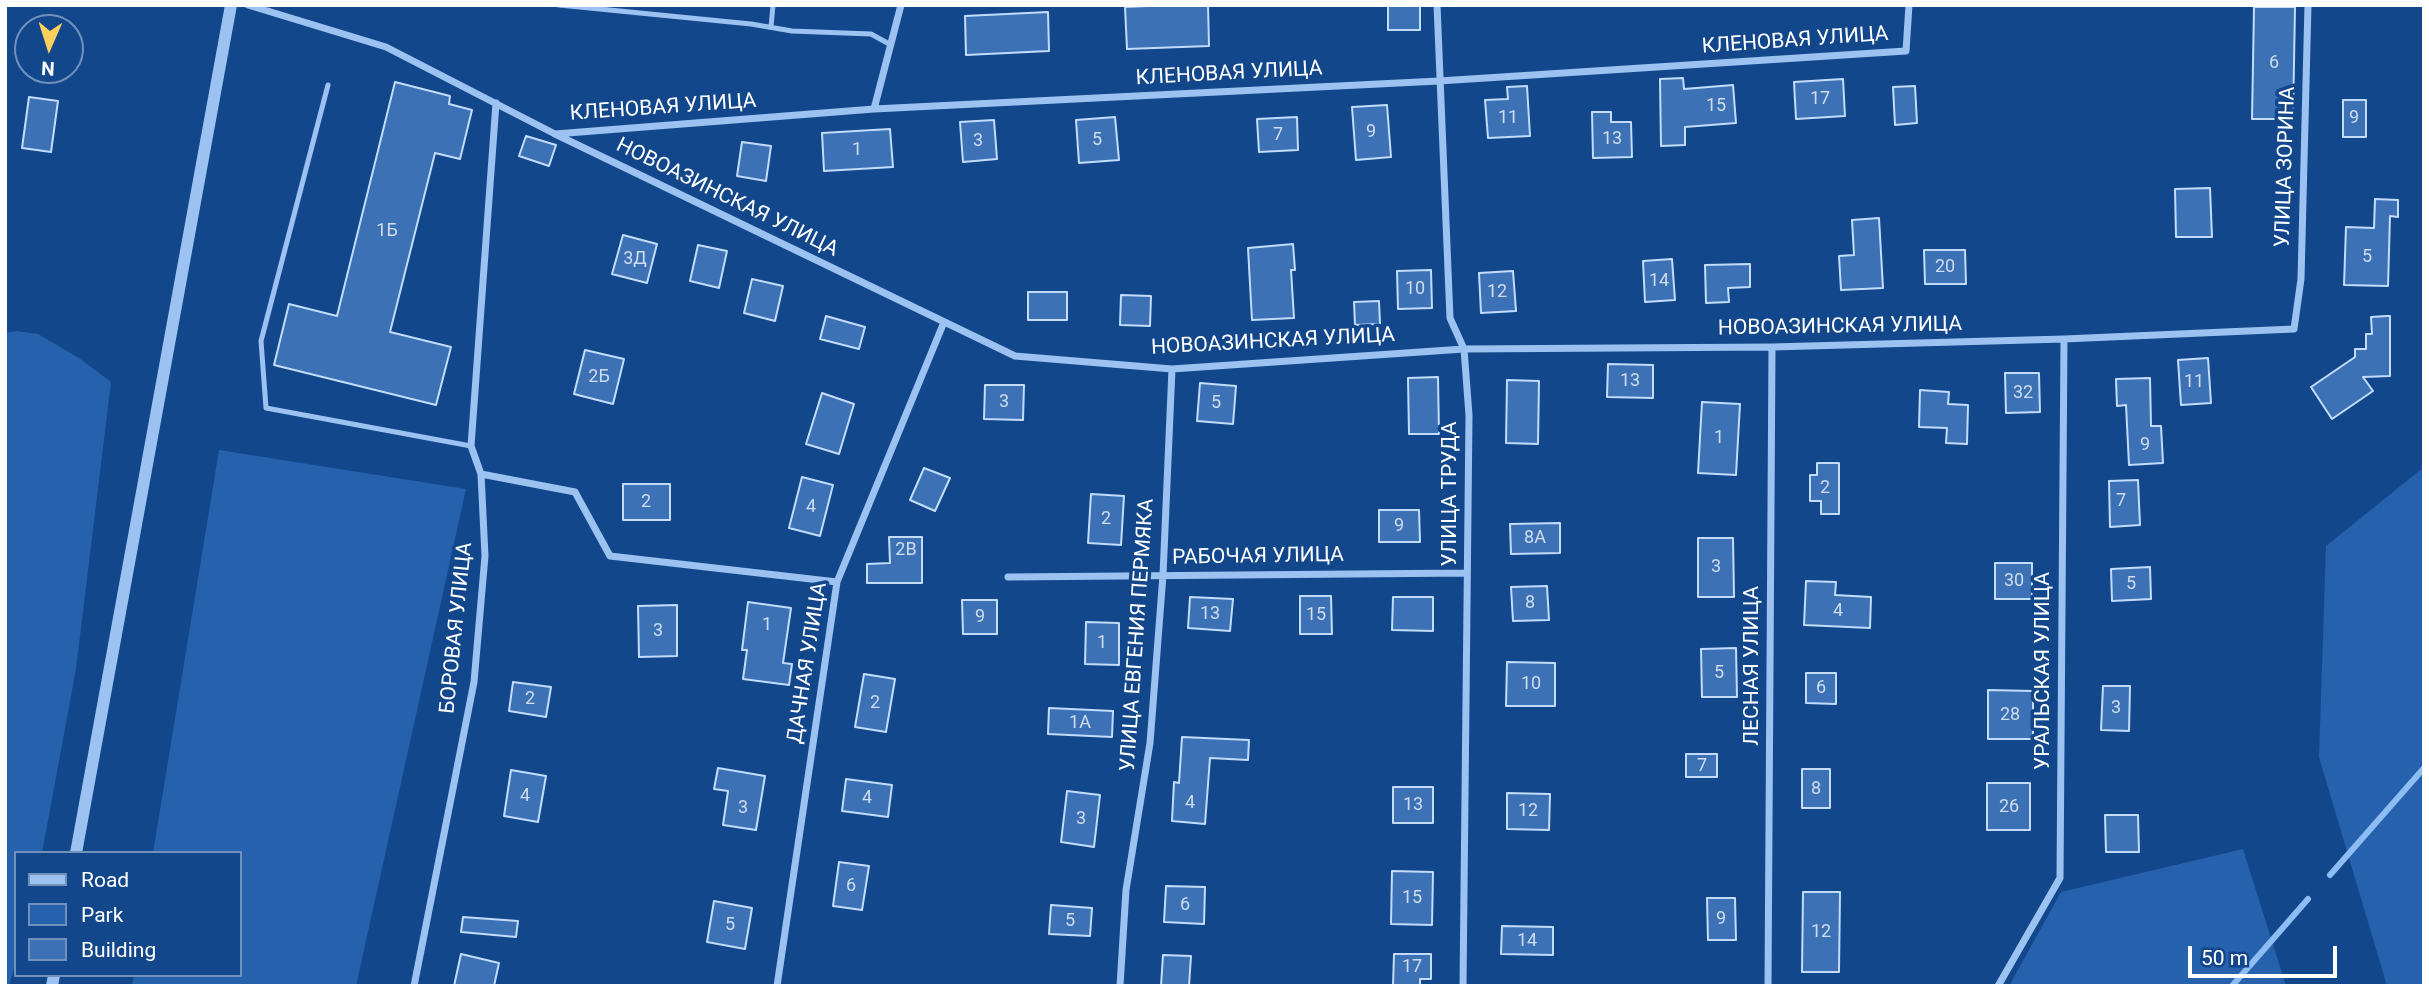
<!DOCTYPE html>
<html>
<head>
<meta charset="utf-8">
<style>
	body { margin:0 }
	#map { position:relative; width:2429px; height:991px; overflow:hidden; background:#13478c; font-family:Roboto,sans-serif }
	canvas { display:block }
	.frame { position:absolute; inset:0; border:7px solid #fff; pointer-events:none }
	.legend { position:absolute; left:14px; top:851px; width:228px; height:126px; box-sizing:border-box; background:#13478c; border:2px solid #7191ba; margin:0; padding:9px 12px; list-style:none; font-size:21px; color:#fff }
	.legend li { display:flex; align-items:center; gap:14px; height:35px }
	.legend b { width:35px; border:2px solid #7191ba }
	.north { position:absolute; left:14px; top:14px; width:70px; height:70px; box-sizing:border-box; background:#13478c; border:2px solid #7191ba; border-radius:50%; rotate:183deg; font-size:19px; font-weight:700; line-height:28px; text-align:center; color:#fff }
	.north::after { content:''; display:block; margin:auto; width:24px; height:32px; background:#ffd15c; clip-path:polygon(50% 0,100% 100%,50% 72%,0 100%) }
	.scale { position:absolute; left:2188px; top:946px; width:149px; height:32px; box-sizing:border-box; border:4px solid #fff; border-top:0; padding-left:9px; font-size:21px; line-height:24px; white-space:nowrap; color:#fff; -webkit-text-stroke:5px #13478c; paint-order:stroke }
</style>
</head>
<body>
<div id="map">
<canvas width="2429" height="991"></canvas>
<div class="frame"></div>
<ul class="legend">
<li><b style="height:9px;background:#9cc2f1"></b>Road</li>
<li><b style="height:19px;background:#2561ac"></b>Park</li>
<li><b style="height:19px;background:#3c71b6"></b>Building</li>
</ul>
<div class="north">N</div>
<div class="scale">50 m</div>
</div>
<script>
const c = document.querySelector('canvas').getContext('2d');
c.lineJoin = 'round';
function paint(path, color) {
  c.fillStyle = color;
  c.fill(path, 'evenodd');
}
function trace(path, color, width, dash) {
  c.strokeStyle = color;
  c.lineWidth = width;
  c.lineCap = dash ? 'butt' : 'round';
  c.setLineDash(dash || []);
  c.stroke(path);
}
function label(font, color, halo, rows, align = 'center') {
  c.font = font + ' Roboto,sans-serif';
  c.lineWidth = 7;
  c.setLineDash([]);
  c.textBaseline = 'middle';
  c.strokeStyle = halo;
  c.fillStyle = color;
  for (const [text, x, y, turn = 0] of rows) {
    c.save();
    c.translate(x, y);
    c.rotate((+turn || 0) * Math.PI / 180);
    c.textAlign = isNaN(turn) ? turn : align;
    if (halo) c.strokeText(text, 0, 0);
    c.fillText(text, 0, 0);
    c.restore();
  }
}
paint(new Path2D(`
	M17,331l21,3 41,24 32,24 -35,287 -34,184h-26v108l-7,25h-4v-653z
	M219,450l247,39 -110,497h-224l2,-11h106v-122h-87z
	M2424,467v519h-37l-68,-229 7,-211z
	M2243,849l43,137h-277l52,-94z`), '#2561ac');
trace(new Path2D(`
	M2330,875l94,-107
	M2232,986l76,-87`), '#8ebdf4', 6);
const building = new Path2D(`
	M1171,5h37l1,41 -82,3 -2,-42z
	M1388,5h32v25h-32z
	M2254,7h41l-2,112h-41z
	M1048,12l1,39 -83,4 -1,-39z
	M1683,78l1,11 49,-4 3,38 -51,4v18l-24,1 -1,-67z
	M1843,79l2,37 -49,3 -2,-37z
	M395,82l55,14 -1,8 23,6 -12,49 -25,-6 -45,179 61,15 -15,58 -162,-40 15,-61 48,12z
	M1527,86l3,50 -42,2 -3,-38 23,-1 -1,-12z
	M1915,86l2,37 -22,2 -2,-38z
	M29,97l29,4 -7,51 -29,-4z
	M2343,100h23v37h-23z
	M1387,105l4,52 -35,3 -4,-53z
	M1592,112h19v10h20l1,35 -39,1z
	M1115,117l4,43 -40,3 -3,-43z
	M1297,117l1,33 -39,2 -2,-33z
	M994,120l3,39 -34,3 -3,-40z
	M890,129l3,38 -69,4 -2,-38z
	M526,136l30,9 -7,21 -30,-10z
	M742,142l29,4 -5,35 -29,-5z
	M2210,188l2,49h-36l-1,-48z
	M2375,199l23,1v17l-8,-1 -2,70 -44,-1 2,-58 28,1z
	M1879,218l4,70 -42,2 -2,-34 15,-1 -2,-35z
	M623,235l34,9 -10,39 -35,-9z
	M1293,244l2,26h-4l3,48 -42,2 -4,-72z
	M698,245l29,6 -8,37 -29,-7z
	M1924,250h41l1,34h-41z
	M1672,259l3,41 -30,2 -2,-41z
	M1750,264v23l-22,1 1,14 -23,1 -1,-38z
	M1431,270l1,38 -34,1 -1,-38z
	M1513,271l3,40 -35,2 -2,-40z
	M752,279l31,7 -8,35 -31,-8z
	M1028,292h39v28h-39z
	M1121,295l30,1 -1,30 -30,-1z
	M1379,301l1,23 -25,1 -1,-23z
	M826,316l39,11 -6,22 -39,-10z
	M2387,316h3v60l-27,1 10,14 -41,28 -21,-32 44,-30v-8h11v-15h6l-1,-17z
	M585,350l39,9 -11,45 -39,-10z
	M2208,358l3,45 -30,2 -3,-45z
	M1608,364l45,1v33l-46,-1z
	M2005,373h34l1,39 -34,1z
	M1438,377l1,57h-30l-1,-56z
	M2150,378l1,48h10l2,37 -34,2 -3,-60 -9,1 -1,-27z
	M1507,380l32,1 -1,63 -32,-1z
	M1200,383l36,3 -3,38 -36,-3z
	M985,385h39l-1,35 -39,-1z
	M1920,390l29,2 -1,12 20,1 -1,39 -21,-1 1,-15 -28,-1z
	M822,393l32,11 -15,50 -33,-10z
	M1702,402l38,2 -4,71 -38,-2z
	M1817,463h22v51h-18v-13h-11v-26h7z
	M924,468l26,10 -15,33 -25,-11z
	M802,477l31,8 -13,51 -31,-8z
	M2138,480l2,45 -30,2 -1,-46z
	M623,484h47v36h-47z
	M1091,494l33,2 -3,49 -33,-2z
	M1379,510h40l1,32h-41z
	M1560,523v30l-49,1 -1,-30z
	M889,537h33v46h-55v-19l23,-1z
	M1698,538h35l1,59h-36z
	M1995,563h37v36h-37z
	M2150,567l1,32 -39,2 -1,-32z
	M1806,581l30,1 -1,13 36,2 -1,31 -66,-3z
	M1547,586l2,34 -36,1 -2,-34z
	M1300,596h31l1,38h-32z
	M1190,597l43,2 -3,32 -42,-3z
	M1393,597h40v34l-41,-1z
	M962,600h35v34h-34z
	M748,602l43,6 -8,55 9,1 -3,21 -46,-6 4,-29h-5z
	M677,605v51l-38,1 -1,-51z
	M1086,622l33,1v42l-34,-1z
	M1736,648l1,49h-35l-1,-48z
	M1507,662l48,1v43h-49z
	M1806,673h30v31l-30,-1z
	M864,674l31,5 -9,53 -31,-5z
	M513,682l38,5 -5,30 -37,-6z
	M2103,686h27l-1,45 -28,-1z
	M1988,690l45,1v48h-45z
	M1049,708l64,3 -1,26 -64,-3z
	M1182,737l67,3 -1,20 -38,-2 -5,66 -33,-3 2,-39 5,1z
	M1686,754h31v23h-31z
	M718,768l47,8 -9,54 -33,-5 5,-34 -14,-2z
	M1802,769h28v39h-28z
	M511,770l35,6 -8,46 -34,-6z
	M846,779l46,6 -4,32 -46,-6z
	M1987,783h43v47h-43z
	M1393,787h40v36h-40z
	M1067,791l33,4 -6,52 -33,-5z
	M1507,793l43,1 -1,36 -42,-1z
	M2105,815h33l1,37h-33z
	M839,862l30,4 -7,44 -29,-4z
	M1392,871l41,1 -1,53 -41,-1z
	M1166,886l39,1 -1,37 -40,-2z
	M1803,892h37l-1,80h-37z
	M1707,898h28l1,42h-28z
	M714,901l38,7 -7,41 -38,-7z
	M1051,905l41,3 -2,28 -41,-2z
	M463,917l55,4 -2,16 -55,-5z
	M1502,926l51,1v28l-52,-1z
	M461,954l38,9 -5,23h-40z
	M1394,954h37v25h-11v7h-27z
	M1163,955l28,1 -2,30h-28z`);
paint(building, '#3c71b6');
trace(building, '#c3dcfc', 2);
trace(new Path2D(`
	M559,5l192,19 41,7 79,3 20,11
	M771,27l2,-22
	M328,85l-67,256 5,67 205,38`), '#9cc2f1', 5);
trace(new Path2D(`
	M248,5l138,42 169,87 460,222 157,13 292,-20 308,-2 292,-8 230,-10 7,-50 7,-274
	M1437,5l13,313 14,31 5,66 -6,571
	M874,109l27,-104
	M555,134l319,-25 565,-28 467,-30 3,-46
	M481,474l94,18 35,64 227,26
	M1008,577l459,-4
	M414,986l60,-304 11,-126 -4,-82 -10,-28 25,-343
	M777,986l60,-404 107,-260
	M1120,986l6,-96 24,-147 13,-168 9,-206
	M1768,986l4,-639
	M1998,986l62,-108 4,-539`), '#9cc2f1', 7);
trace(new Path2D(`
	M76,853l155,-848
	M52,986l2,-11`), '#9cc2f1', 12);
label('18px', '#cedced', null, [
	["6",2274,63],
	["17",1820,99],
	["15",1716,106],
	["11",1508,118],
	["9",2354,118],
	["9",1371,132],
	["7",1278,135],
	["13",1612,139],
	["5",1097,140],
	["3",978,141],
	["1",857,150],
	["1Б",387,231],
	["5",2367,257],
	["3Д",635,259],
	["20",1945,267],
	["14",1659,281],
	["10",1415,289],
	["12",1497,292],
	["2Б",599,377],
	["13",1630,381],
	["11",2194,382],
	["32",2023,393],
	["3",1004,402],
	["5",1216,403],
	["1",1719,438],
	["9",2145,445],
	["2",1825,488],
	["7",2121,501],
	["2",646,502],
	["4",811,507],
	["2",1106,519],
	["9",1399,526],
	["8А",1535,538],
	["2В",906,550],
	["3",1716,567],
	["30",2014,581],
	["5",2131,584],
	["8",1530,603],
	["4",1838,611],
	["13",1210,614],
	["15",1316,615],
	["9",980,617],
	["1",767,625],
	["3",658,631],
	["1",1102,643],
	["5",1719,673],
	["10",1531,684],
	["6",1821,688],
	["2",530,699],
	["2",875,703],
	["3",2116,708],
	["28",2010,715],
	["1А",1080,723],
	["7",1702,766],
	["8",1816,789],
	["4",525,796],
	["4",867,798],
	["4",1190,803],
	["13",1413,805],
	["26",2009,807],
	["3",743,808],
	["12",1528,811],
	["3",1081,819],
	["6",851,886],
	["15",1412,898],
	["6",1185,905],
	["9",1721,919],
	["5",1070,921],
	["5",730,925],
	["12",1821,932],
	["14",1527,941],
	["17",1412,967]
]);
label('21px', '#fff', '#13478c', [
	["КЛЕНОВАЯ УЛИЦА",1795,41,-4],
	["КЛЕНОВАЯ УЛИЦА",1229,74,-3],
	["КЛЕНОВАЯ УЛИЦА",663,108,-4],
	["УЛИЦА ЗОРИНА",2286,167,-88],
	["НОВОАЗИНСКАЯ УЛИЦА",727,198,26],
	["НОВОАЗИНСКАЯ УЛИЦА",1840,327,-1],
	["НОВОАЗИНСКАЯ УЛИЦА",1273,342,-3],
	["УЛИЦА ТРУДА",1451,494,-90],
	["РАБОЧАЯ УЛИЦА",1258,557,-1],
	["БОРОВАЯ УЛИЦА",457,628,-84],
	["УЛИЦА ЕВГЕНИЯ ПЕРМЯКА",1138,635,-86],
	["ДАЧНАЯ УЛИЦА",808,663,-81],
	["ЛЕСНАЯ УЛИЦА",1753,666,-90],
	["УРАЛЬСКАЯ УЛИЦА",2044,671,-90]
]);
</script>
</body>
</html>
